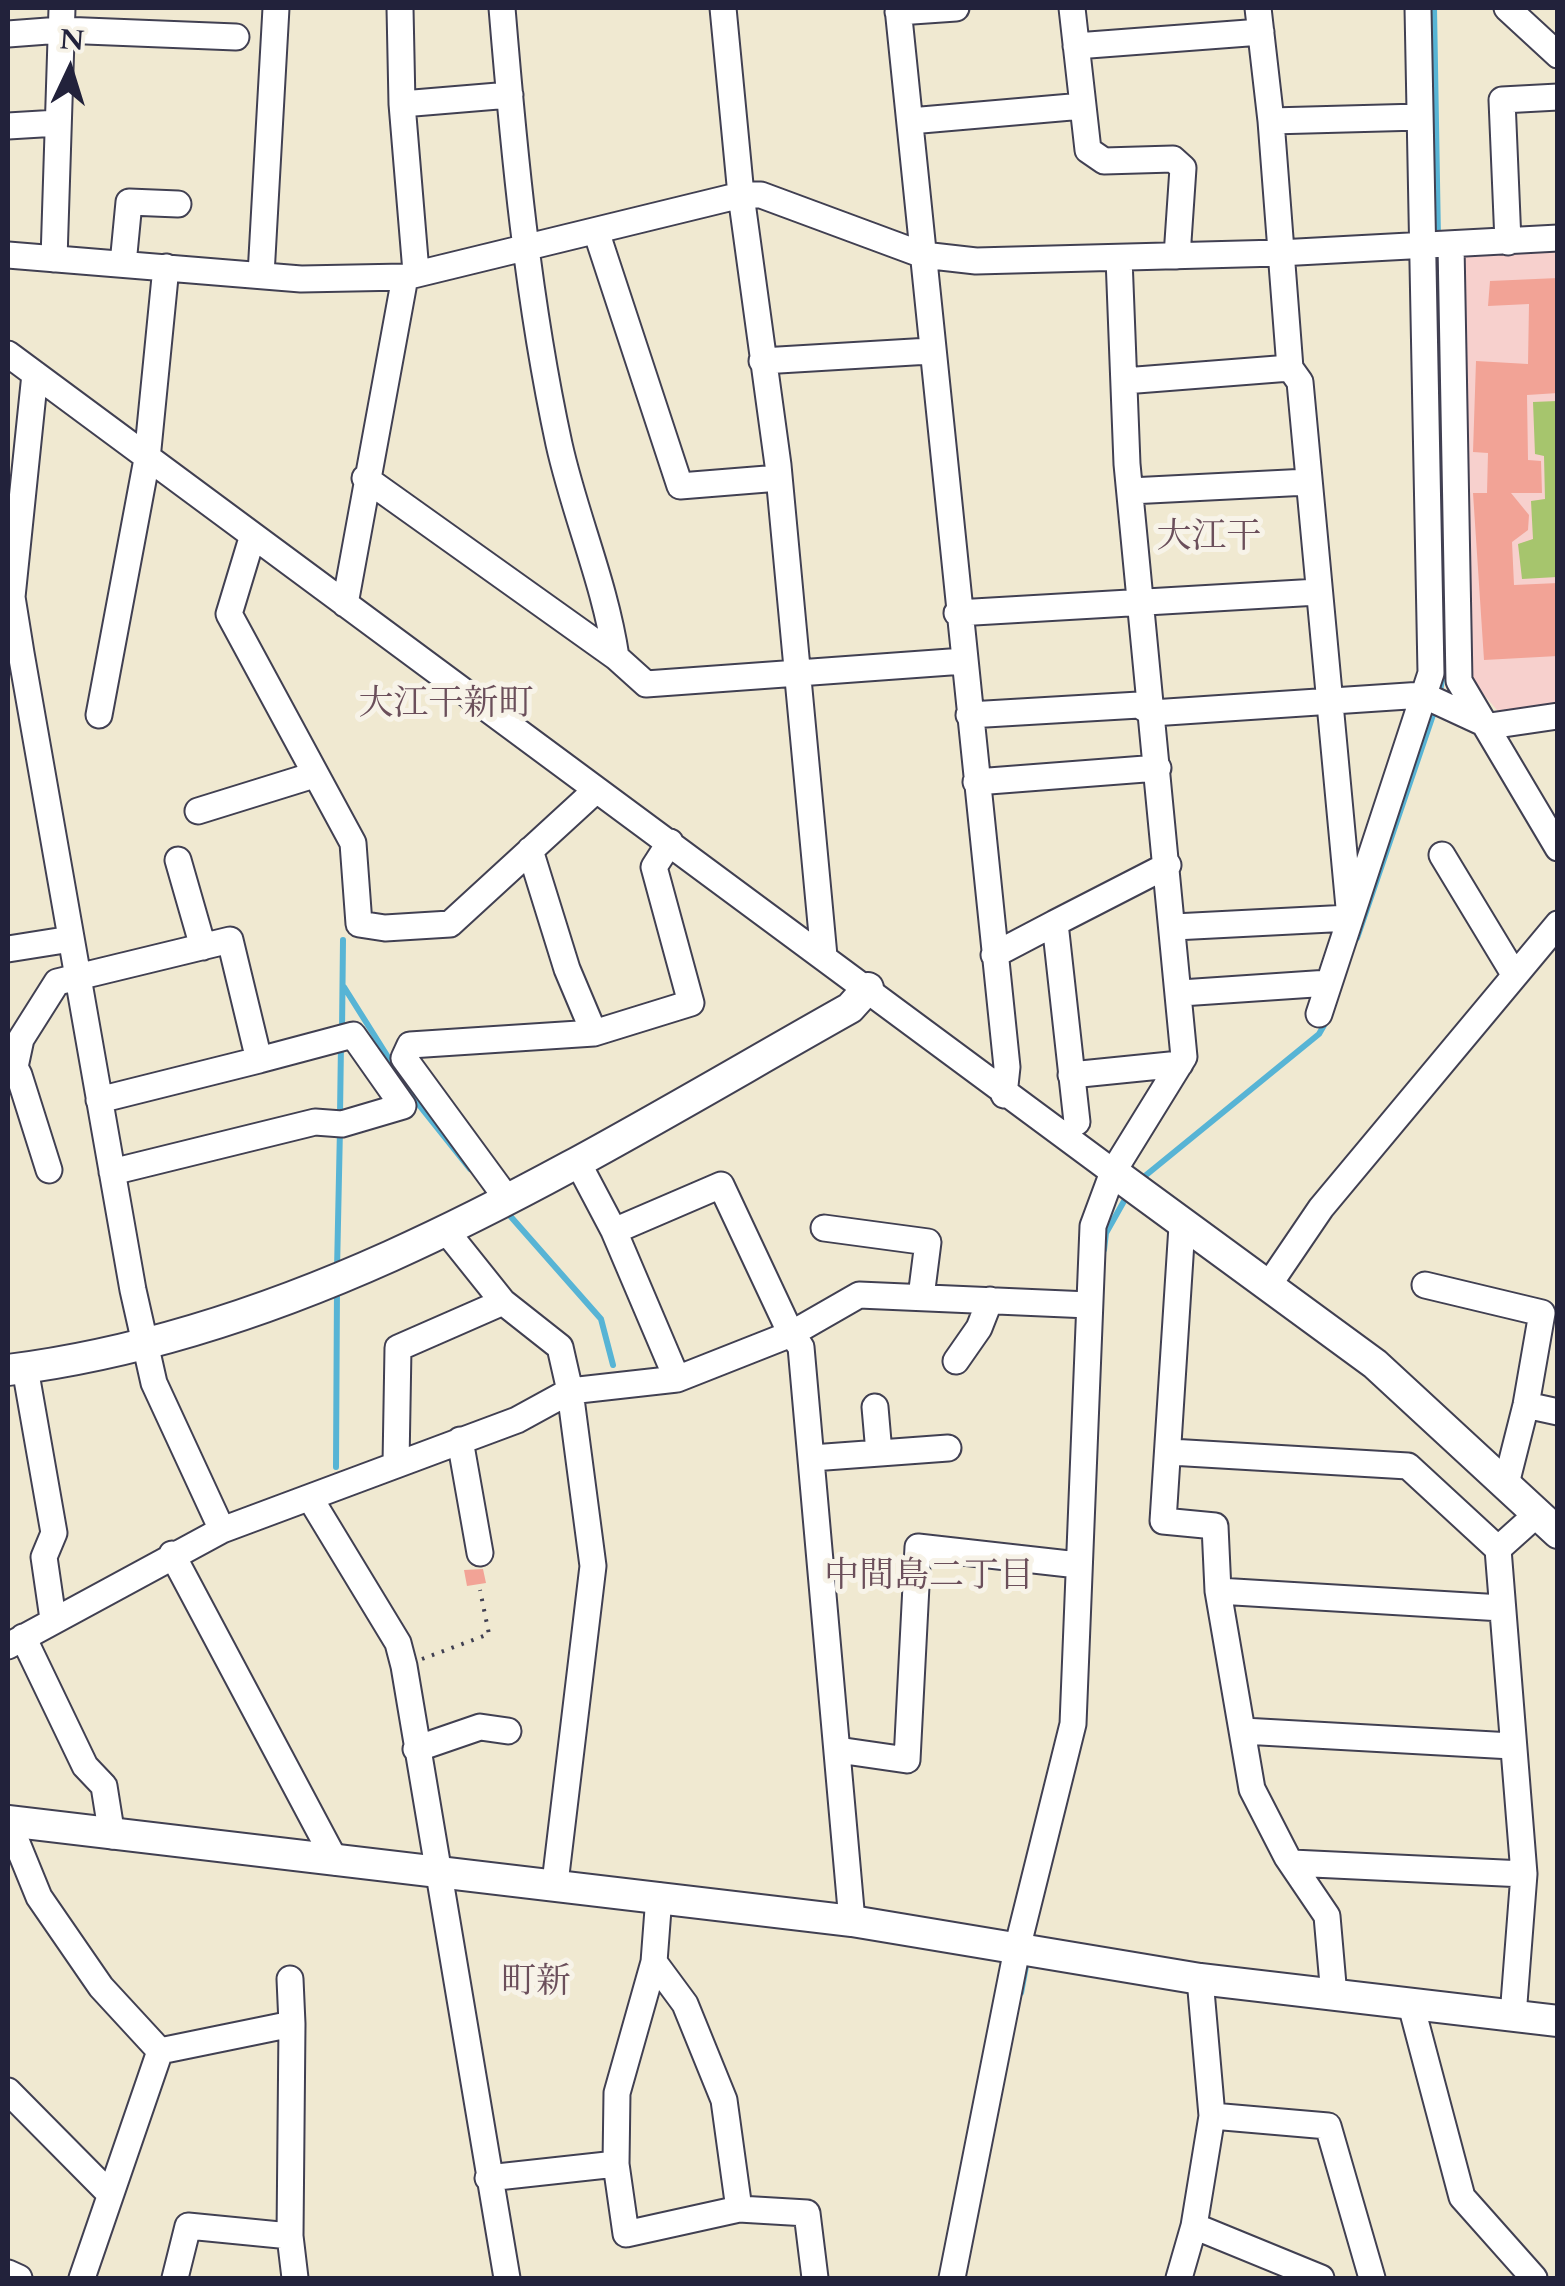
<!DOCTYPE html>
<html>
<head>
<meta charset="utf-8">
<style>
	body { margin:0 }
	#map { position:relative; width:1565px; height:2286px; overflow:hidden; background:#f0e9d1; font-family:Cardo,serif }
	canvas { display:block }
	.frame { position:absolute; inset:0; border:10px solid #22223b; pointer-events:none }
	.north { position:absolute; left:20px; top:20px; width:100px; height:100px; -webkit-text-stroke:8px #f7f3e8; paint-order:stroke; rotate:4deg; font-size:28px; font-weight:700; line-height:40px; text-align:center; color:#22223b }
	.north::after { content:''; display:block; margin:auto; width:35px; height:45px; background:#22223b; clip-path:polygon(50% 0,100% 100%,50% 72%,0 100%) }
</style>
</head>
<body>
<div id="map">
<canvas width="1565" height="2286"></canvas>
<div class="frame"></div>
<div class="north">N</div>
</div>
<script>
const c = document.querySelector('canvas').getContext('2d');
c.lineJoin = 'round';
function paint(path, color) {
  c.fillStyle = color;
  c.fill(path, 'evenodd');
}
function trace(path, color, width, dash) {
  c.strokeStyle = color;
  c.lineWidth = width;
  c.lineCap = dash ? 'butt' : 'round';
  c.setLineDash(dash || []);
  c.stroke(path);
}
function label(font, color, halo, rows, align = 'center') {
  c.font = font + ' Cardo,"Noto Serif JP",serif';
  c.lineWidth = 10;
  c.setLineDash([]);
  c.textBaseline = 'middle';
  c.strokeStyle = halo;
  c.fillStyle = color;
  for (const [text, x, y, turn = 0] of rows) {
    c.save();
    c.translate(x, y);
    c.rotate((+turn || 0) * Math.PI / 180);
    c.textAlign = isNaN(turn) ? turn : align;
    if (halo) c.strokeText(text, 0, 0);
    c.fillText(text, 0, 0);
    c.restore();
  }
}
paint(new Path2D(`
	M1557,248v458l-54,11 -37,-43 -8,-419z`), '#f7d0cd');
paint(new Path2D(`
	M1557,401v176l-35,2 -4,-35 15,-5 -2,-38 14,-2 -1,-43 -9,-2 -2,-52z`), '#a6c56d');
trace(new Path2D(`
	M1434,8l4,230
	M1439,250l7,406 -7,41
	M1357,938l78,-229
	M344,987l71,113 55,69
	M342,1030l1,-90
	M340,1115l1,-72
	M1140,1180l179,-146 8,-14
	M504,1209l97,110 12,46
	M1104,1250l2,-17 22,-39
	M337,1270l3,-142
	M336,1467l1,-179
	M1021,1993l6,-32`), '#57b4d5', 6);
paint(new Path2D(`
	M1558,278v115l-31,2 1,65 13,1 1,32h-31l18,22 -1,15 -16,12 2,43 44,-2v73l-74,4 -11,-167h14l1,-40 -15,-1 3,-91 52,3 1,-60 -41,2 2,-25z
	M483,1569l3,14 -19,3 -3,-16z`), '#f2a396');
const minor = new Path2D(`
	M400,8l2,96
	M502,8c12,145 26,293 57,436 16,72 46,139 57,213
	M723,8l18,187 37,270 46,491
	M898,8l109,1059 -3,28
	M1072,8l16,142 16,11 69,-2 10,9 -6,88
	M1258,8l13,113
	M1507,8l51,47
	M898,12l58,-4
	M8,34l53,-4 175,7
	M1076,46l185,-14
	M910,121l173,-15
	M8,126l50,-3
	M596,231l84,255 99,-8
	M1508,242l-6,-142 56,-3
	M1451,245l8,436 99,167
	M8,255l293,24 104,-2 336,-82h20l162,60 53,6 303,-8 279,-15
	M54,259l8,-251
	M123,264l6,-62 49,2
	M416,272l-14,-168 108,-9
	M261,275l15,-267
	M8,354l1105,818
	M762,361l168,-10
	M35,374l-23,223 9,56 112,637 21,93 68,147
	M1124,381l166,-13
	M365,478l251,179 30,27 318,-23
	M1130,491l178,-9
	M252,538l-23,76 124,229 6,81 26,4 65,-4 145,-133
	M345,604l60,-327
	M957,613l361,-21
	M99,715l48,-256 19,-192
	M969,715l170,-10 13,8 271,-18 67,31 68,-10
	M976,782l182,-14
	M198,811l116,-36
	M530,850l37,119 27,64 97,-30 -37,-136 16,-25
	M1442,855l72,119
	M178,860l25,87
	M1055,923l113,-58
	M1174,927l176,-9 -50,-536 -10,-14 -19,-247 149,-4
	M8,949l63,-10
	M994,955l61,-32 22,199
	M1181,993l148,-10
	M1319,1014l112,-341 -13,-665
	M8,1053l11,22 30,95
	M8,1070l7,-3 6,-28 36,-57 173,-42 29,120 -160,40
	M1071,1075l109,-11
	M577,1161l37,70
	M112,1172l203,-50 27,2 61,-18 -50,-71 -94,25
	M508,1200l-104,-142 6,-13 184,-12
	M1182,1226l-19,295 52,5 3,65 34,198 35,68 40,59 7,80
	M824,1228l104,14 -7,55
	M447,1232l56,70
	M1425,1285l117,28 -16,92 -20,79
	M1268,1286l53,-78 237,-284
	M956,1361l23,-33 11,-28
	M25,1368l29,165 -10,24 9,62
	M677,1379l-63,-148 107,-46 70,149 10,13 51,574
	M1526,1405l32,7
	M875,1407l4,46
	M460,1440l20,113
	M1170,1452l238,14 90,83
	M812,1458l136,-10
	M396,1464l2,-116 105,-46 57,45 10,44 107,-12 114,-45 68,-39 230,10
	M310,1498l88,145 6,23 103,612
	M172,1554l164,308
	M1218,1591l284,17
	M23,1637l62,129 19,20 8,50
	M8,1646l214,-116 295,-110 53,-29 23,175 -38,317
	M1243,1731l269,15
	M416,1749l64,-22 28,4
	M838,1750l69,10 11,-213 160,18
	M8,1821l31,76 62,90 59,64 -78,227
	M1292,1863l232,11
	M659,1896l-5,66 31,42 39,96 15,109 68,4 8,65
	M1411,2005l51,192 72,81
	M1513,2016l11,-142 -26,-325 39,-35
	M160,2051l132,-27 -2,-45
	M8,2091l100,101
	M1212,2116l116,10 44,152
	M616,2164l10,70 113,-25
	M488,2178l128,-14 1,-71 37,-131
	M1194,2226l127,52
	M290,2236l5,42
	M8,2273l11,5
	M175,2278l13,-52 102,10 2,-212
	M952,2278l65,-329 56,-225 20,-498 20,-54 71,-115 -57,-593 -8,-206
	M1179,2278l15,-52 18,-110 -12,-137`);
const tertiary = new Path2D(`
	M1113,1172l262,192 183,169
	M8,1370c310,-39 575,-212 842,-362l18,-20
	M8,1821l844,100 348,58 358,42`);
trace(minor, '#414052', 29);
trace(tertiary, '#414052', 34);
trace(new Path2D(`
	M422,1659l67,-25 -9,-44`), '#414052', 4, [2.5, 8]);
trace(minor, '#fff', 25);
trace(tertiary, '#fff', 30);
label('35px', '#6b4f5b', '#f7f3e8', [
	["大江干",1209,539],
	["大江干新町",446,706],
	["中間島二丁目",929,1578],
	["町新",536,1984]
]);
</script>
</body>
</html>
